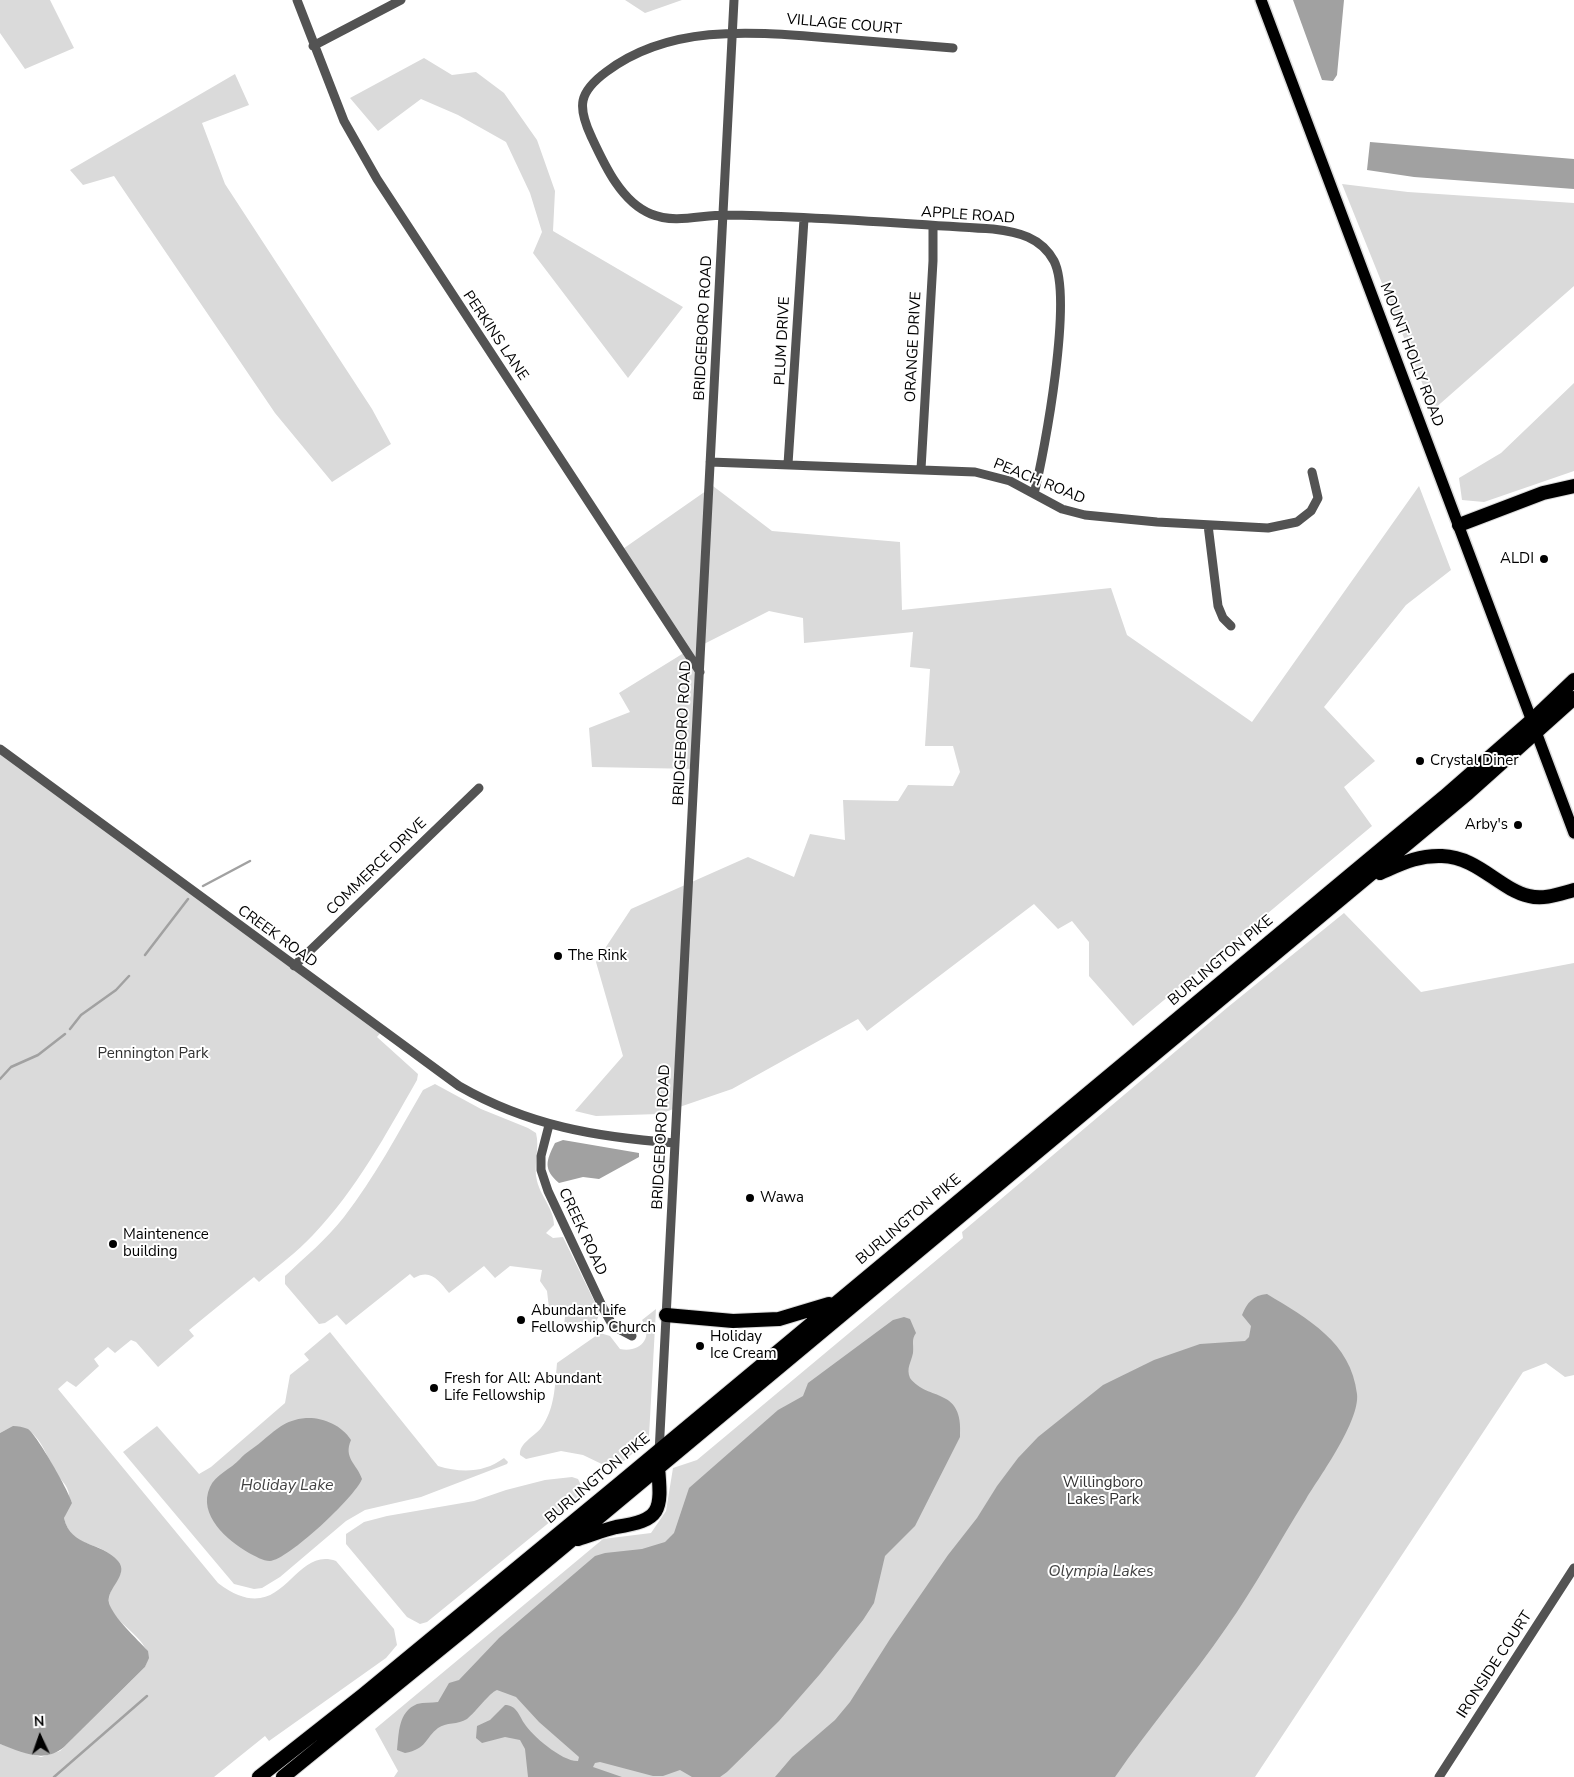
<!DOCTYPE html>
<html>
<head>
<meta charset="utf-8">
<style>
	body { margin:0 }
	#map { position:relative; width:1574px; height:1777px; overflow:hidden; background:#fff; font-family:"Nunito Sans",sans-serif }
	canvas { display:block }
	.north { position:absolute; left:15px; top:1712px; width:50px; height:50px; -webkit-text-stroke:4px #fff; paint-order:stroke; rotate:357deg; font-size:14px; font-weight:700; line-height:20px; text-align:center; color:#000 }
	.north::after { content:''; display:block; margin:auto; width:18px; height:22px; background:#000; clip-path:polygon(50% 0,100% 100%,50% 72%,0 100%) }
</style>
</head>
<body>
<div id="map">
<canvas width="1574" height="1777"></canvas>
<div class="north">N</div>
</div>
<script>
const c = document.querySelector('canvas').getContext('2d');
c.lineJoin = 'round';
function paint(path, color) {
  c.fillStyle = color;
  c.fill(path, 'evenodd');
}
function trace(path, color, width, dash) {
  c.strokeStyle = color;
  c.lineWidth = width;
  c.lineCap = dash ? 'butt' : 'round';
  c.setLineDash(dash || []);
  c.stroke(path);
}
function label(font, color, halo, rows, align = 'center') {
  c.font = font + ' "Nunito Sans",sans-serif';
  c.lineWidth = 4;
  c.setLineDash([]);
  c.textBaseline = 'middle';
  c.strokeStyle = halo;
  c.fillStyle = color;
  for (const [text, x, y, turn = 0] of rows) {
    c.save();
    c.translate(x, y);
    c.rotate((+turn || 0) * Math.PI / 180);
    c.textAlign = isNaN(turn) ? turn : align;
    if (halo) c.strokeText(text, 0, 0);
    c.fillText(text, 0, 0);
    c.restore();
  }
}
paint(new Path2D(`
	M0,0h50l24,48 -49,21 -25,-36z
	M625,0h57l-37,13z
	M424,58l28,17 24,-3 28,21 33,47 18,51 -2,40 130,76 -55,71 -95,-125 9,-21 -12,-39 -24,-51 -48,-27 -37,-16 -43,32 -28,-33z
	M235,74l14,31 -47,18 23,61 147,225 19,35 -59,38 -57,-69 -161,-237 -31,9 -13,-15z
	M1342,184l66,8 166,11v83l-141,124z
	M1574,383v88l-90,31 -22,-2 -3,-22 42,-25z
	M713,486l59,45 128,11 2,68 209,-22 16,47 125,87 167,-236 32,84 -45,35 -82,102 51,54 -31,26 28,39 -239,200 -44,-50v-34l-17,-21 -14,8 -24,-25 -167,127 -9,-12 -126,70 -73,25 -63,2 -21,-5 48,-55 -27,-94 35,-53 117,-52 46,20 16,-43 35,6 -2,-40 55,1 10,-16 45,1 7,-14 -7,-26h-28l5,-77 -20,-2 3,-35 -109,11 -1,-25 -34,-7 -67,34 -6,124 -104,-2 -3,-39 41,-16 -11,-19 68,-42 -67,-100z
	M0,749l382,282 -5,6 41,37 -1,6c-31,54 -60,109 -104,155 -16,17 -36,32 -54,47l-5,-5 -65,53 5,6 -36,31 -22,-25 -5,-2 -16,13 -7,-6 -14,12 5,7 -23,21 -9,-6 -9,8 160,194c66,50 73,-38 118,-22l58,68 3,16 -11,13 -117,83 -4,-5 -51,41h-214v-33l41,13 19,-6 85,-84c15,-28 -39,-43 -36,-69 1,-9 8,-17 12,-25 -11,-39 -48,-17 -57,-55 3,-9 8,-20 3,-30 -2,-5 -8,-10 -11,-15 -13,-25 -23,-59 -56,-40z
	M1344,913l77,79 153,-29v412l-9,2 -19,-14 -23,9 -268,405h-861l4,-6 -23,-42 228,-190 48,-6 15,-22 7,-43 24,-8 266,-222 -1,-6 266,-225z
	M435,1084l46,25 47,19 8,5c4,15 -3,33 1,48 4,16 17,28 17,44l-8,8 7,5 10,-1 37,76 -4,9 -10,6 -5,-7 -18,11 3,-22 -17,-2 -2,-17 -7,-10 2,-11 -32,-4 -15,12 -11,-12 -35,27c-10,-12 -18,-25 -35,-15l-4,-4 -64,51 -9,-10 -12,8 -6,1 -34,-40v-8c20,-19 42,-37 59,-59 31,-40 54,-84 79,-127z
	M656,1309l-7,127 -4,7 -26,22 -11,2 -25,-12 -22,-4 -35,8 -6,-4c-1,-12 14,-18 21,-27 14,-19 14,-43 16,-65l43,-30 10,3 10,13c20,4 34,-11 22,-29z
	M330,1332l108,134c23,7 46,7 66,-8l4,4 -1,2 -86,33 -56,13 -19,11 -66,56 -18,11 -8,1 -20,-5 -111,-132 34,-26 42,48 12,-7 74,-64 5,-28 19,-15 -5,-6z
	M572,1477l6,2c4,8 5,13 0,20l-151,123 -7,2 -13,-7 -61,-73v-10l18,-12 23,-6 87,-15 32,-11 39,-10z`), '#dadada');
paint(new Path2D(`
	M1293,0h51l-7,75 -4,6 -11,-1z
	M1370,142l204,17v30l-160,-12 -47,-7z
	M563,1140l76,13v4l-40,22 -16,-2 -24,6c-16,-14 -13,-22 -4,-40z
	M1267,1294c41,25 84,48 90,100 3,27 -37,82 -51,105 -27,43 -51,88 -80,129 -35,51 -76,98 -111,149h-340l17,-20 43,-37 15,-18 40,-63 58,-84 29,-37 20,-32 21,-28 20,-21 65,-52 51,-25 46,-16 45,-3 4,-4 2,-11 -9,-11c5,-12 11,-20 25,-21z
	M904,1317l6,2 6,14c-5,7 -2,11 -3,20 -2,10 -7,15 -3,25 18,24 54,8 50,59l-45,89 -30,30 -11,47 -11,17 -43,54 -41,47 -52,51 -7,5h-28l-12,-7 -17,6h-10l-53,-14 -5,1 -2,4 29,10h-94l-3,-28 -5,-9 -15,-3 -23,6 -6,-5 1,-12 13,-6 15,-15c11,0 14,10 19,18 8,13 39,39 54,38l1,-4 -40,-35 -23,-25 -19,-7c-8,3 -21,22 -30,29 -9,6 -21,3 -29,9 -13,10 -11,21 -33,25l-8,-3c2,-17 1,-38 20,-46 7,-2 14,-1 21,-2l11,-19 10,-3 40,-42 96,-82 10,-3 37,-4 23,-7 9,-9 15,-45 89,-78 25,-14 5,-13 85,-63z
	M306,1418c16,-1 36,7 45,22 -8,18 6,24 11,39 -7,18 -74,81 -92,82 -7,0 -15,-5 -21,-8 -21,-12 -52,-38 -39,-66 5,-12 21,-18 30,-28 6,-7 14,-11 21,-17 15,-12 23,-22 45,-24z
	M13,1426c5,0 10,1 15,3 9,6 42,64 44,74l-8,15c7,30 37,23 54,43 12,14 -12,27 -9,42 4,14 28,36 39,48l1,7 -4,9 -81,80c-20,17 -42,5 -64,-3v-311z`), '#a1a1a1');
trace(new Path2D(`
	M203,886l47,-25
	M145,955l43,-56
	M70,1029l11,-14 35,-25 13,-14
	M0,1079l11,-12 27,-12 27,-21
	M54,1777l93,-81`), '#a1a1a1', 2.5);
const major = new Path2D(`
	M1261,0l313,833`);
const highway = new Path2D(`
	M1459,525l84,-32 31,-7
	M1380,873c21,-9 38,-18 62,-17 36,1 57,33 87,40 15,4 30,-2 45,-6
	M666,1315l67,6 46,-2 50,-15
	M578,1539c13,-4 25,-9 38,-12 45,-7 46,-15 42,-60
	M259,1777l104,-82 256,-211 825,-687 88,-77 42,-40
	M283,1777l183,-149 1002,-835 106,-95`);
trace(major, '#dbdbdb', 14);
trace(highway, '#dbdbdb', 16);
trace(new Path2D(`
	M297,0l47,121 33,58 323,493
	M313,46l88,-46
	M953,48c-41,-3 -82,-7 -123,-10 -76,-6 -159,-15 -224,34 -27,20 -29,34 -15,64 13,28 30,66 60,78 24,10 50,1 74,1 89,1 179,9 268,14 25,3 48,8 61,32 19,37 -9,189 -20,233
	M710,462l265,10 35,9 52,28 23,6 72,7 111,6 29,-6 14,-11 7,-13 -6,-26
	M788,464l16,-245
	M921,469l12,-208v-35
	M1208,525l10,81 5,12 8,8
	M0,749l459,337c70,40 137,51 216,57
	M294,966l185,-178
	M549,1125l-8,31v14l7,21 55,117 10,18 19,10
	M659,1453l75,-1453
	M1439,1777l135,-209`), '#535353', 9);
trace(major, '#000', 11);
trace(highway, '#000', 14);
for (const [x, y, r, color] of [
	[1544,559,5,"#000"],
	[1420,761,5,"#000"],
	[1518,825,5,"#000"],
	[558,956,5,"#000"],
	[750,1198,5,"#000"],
	[113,1244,5,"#000"],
	[521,1320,5,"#000"],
	[700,1346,5,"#000"],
	[434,1388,5,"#000"]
]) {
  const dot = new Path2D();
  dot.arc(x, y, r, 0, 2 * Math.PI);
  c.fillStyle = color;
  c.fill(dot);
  trace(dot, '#fff', 2);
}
label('15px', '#000', '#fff', [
	["VILLAGE COURT",844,25,5],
	["APPLE ROAD",968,216,4],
	["BRIDGEBORO ROAD",704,328,-87],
	["PERKINS LANE",495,336,56],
	["PLUM DRIVE",783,341,-87],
	["ORANGE DRIVE",914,347,-87],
	["MOUNT HOLLY ROAD",1411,355,69],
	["PEACH ROAD",1039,482,22],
	["BRIDGEBORO ROAD",683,733,-87],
	["COMMERCE DRIVE",377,867,-44],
	["CREEK ROAD",277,937,36],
	["BURLINGTON PIKE",1221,961,-40],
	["BRIDGEBORO ROAD",662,1137,-87],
	["BURLINGTON PIKE",909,1220,-40],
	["CREEK ROAD",582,1232,65],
	["BURLINGTON PIKE",598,1479,-40],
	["IRONSIDE COURT",1495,1665,-57]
]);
label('15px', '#000', '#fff', [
	["ALDI",1534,559,"right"],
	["Crystal Diner",1430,761],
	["Arby's",1508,825,"right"],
	["The Rink",568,956],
	["Wawa",760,1198],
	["Maintenence",123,1235],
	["building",123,1252],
	["Abundant Life",531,1311],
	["Fellowship Church",531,1328],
	["Holiday",710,1337],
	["Ice Cream",710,1354],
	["Fresh for All: Abundant",444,1379],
	["Life Fellowship",444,1396]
], 'left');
label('15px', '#313131', '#fff', [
	["Pennington Park",153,1054],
	["Willingboro",1103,1483],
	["Lakes Park",1103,1500]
]);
label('italic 16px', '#424242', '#fff', [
	["Holiday Lake",287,1486],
	["Olympia Lakes",1101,1572]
]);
</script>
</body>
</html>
